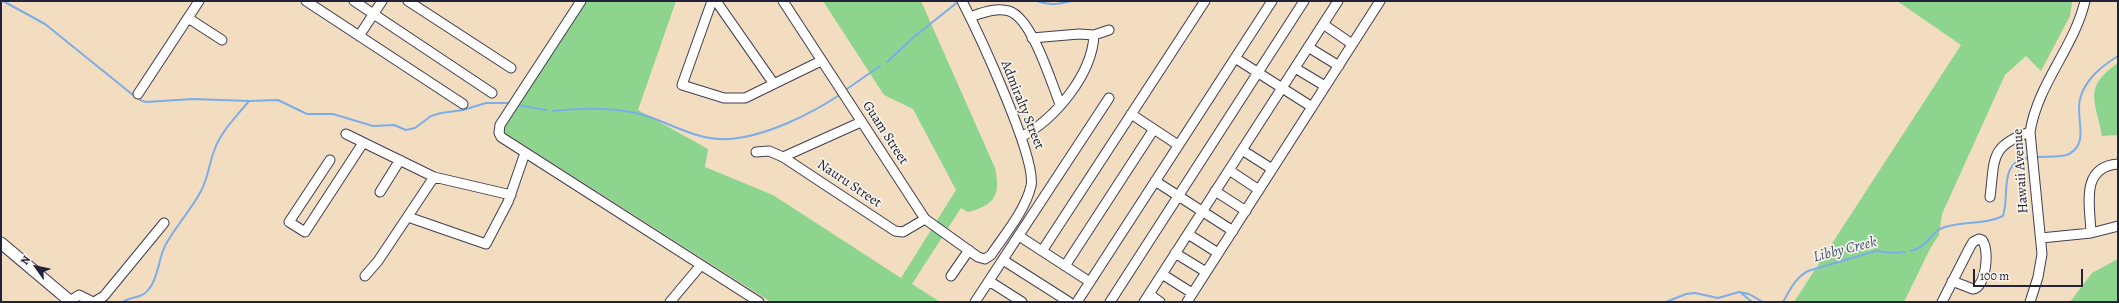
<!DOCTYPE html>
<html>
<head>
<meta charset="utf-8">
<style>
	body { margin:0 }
	#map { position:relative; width:2119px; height:303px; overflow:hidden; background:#f3ddc0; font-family:Alegreya,serif }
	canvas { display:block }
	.frame { position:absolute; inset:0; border:2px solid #22223b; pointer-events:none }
	.north { position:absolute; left:16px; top:247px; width:40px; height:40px; -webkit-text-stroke:3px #f7f3e8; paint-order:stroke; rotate:303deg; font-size:11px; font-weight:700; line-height:16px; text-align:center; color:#22223b }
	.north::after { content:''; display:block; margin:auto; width:14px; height:18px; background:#22223b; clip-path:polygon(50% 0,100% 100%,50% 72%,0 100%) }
	.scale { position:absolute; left:1973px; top:269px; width:110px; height:18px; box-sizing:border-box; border:2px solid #22223b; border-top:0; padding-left:5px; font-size:12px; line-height:14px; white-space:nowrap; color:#22223b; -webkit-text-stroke:3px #f7f3e8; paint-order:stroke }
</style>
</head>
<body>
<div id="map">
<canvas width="2119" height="303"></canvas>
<div class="frame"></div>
<div class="north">N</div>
<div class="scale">100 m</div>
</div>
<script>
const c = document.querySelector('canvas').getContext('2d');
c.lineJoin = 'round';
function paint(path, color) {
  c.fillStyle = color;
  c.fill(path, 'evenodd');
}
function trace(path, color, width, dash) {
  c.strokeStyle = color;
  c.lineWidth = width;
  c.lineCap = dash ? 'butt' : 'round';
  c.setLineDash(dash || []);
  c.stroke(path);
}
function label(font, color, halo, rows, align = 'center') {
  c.font = font + ' Alegreya,serif';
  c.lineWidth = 3.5;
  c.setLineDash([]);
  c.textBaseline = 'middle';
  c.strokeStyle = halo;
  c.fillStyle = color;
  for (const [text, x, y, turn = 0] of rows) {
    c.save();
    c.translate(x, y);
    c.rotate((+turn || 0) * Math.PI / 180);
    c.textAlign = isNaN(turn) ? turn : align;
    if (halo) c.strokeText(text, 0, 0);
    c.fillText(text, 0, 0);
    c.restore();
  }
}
paint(new Path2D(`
	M586,1h90l-38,109 70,39 -3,18 68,28 128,83 55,-88 -43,-81 -29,-14 -61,-94h98l74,167c6,27 0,37 -27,44l-7,-4 -49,76 28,18h-169l-269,-171z
	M1897,1h175v2l-2,13 -29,55 -15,-15 -21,19 -63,139 -3,21 -8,12 -27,55h-110l167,-257z
	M2118,63v72l-16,1c-6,-36 -20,-48 16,-73z
	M2118,259v43h-48l22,-29z`), '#8dd48f');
trace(new Path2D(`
	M3,1l42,23 88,71
	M1037,1c12,5 22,3 34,0
	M887,62l28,-26 44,-35
	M844,91l36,-25
	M140,100l6,2 47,-3 56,2 29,-1 29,14h26l40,12 21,-1 12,5 9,-2 16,-12 10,-3 22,-3 23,-7h25
	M517,105l29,5
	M553,111c29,-3 62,-4 91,4 28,9 54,26 84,24 37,-2 83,-25 113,-45
	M2035,157c11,-1 25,1 34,-3 21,-11 6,-37 11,-55 5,-20 22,-33 38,-43
	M1911,251c17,-4 17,-15 29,-22 17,-9 43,-3 63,-13 7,-21 -5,-56 26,-58
	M1740,292l12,10
	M123,302c9,-7 18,-2 26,-13 10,-12 9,-31 17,-45 10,-18 25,-34 35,-53 7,-13 8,-27 13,-40 7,-20 22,-34 35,-50
	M1666,302l20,-8 9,-1 23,5 21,-6 10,2 14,8
	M1783,302c7,-12 12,-24 25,-31l68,-20 18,2 11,-1`), '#7cade7', 2);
const minor = new Path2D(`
	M306,1l157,103
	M354,1l138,92
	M408,1l103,67
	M581,1l-81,124 -1,8 2,4 258,165
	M712,1l-30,84 42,13h21l76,-37
	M716,1l58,83
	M783,1l142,218 53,38 7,2 6,-4c14,-21 34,-44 40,-69 6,-28 -53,-154 -69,-185
	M970,17c12,-4 26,-10 39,-6 23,7 42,71 51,93
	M188,18l34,22
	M1323,24l29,20
	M359,36l23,-35
	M1032,38l47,-4 15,1 15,-5
	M1308,47l31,19
	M1235,58l77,49
	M1295,68l30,18
	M138,94l61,-93
	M1131,114l47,31
	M346,134l88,43 77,18
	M1021,137c34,-18 71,-62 73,-102
	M1242,150l30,19
	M756,152l13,-1 14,6 112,74 8,1 22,-13
	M783,157l78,-35
	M330,160l-41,62 16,10 58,-89
	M1229,170l30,20
	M1155,181l78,50
	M1215,191l31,20
	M380,192l20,-32
	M1990,197c5,-38 -1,-51 40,-65
	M408,217l78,27 22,-42 17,-49
	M2091,233c-1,-28 -11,-66 27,-69
	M1188,234l30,19
	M1019,236l71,46
	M2041,238l50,-5 27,-7
	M1042,251l163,-250
	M1175,253l31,19
	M1003,260l66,42
	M1065,266l89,-137
	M1162,274l30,19
	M365,276l13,-15 56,-84
	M951,276l18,-26
	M989,281l33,21
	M1149,294l11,8
	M70,301l9,-6 14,7
	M94,302l10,-6 60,-73
	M670,302l31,-37
	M975,302l134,-204
	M1077,302l195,-301
	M1110,302l194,-301
	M1144,302l194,-301
	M1187,302l193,-301
	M1942,302l28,-55 3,-5 6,-3 3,1c8,9 4,48 -9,49l-21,-8
	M2030,302l8,-25 4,-23 -12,-122c8,-49 44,-84 55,-131`);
const major = new Path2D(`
	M1,243l70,59`);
trace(minor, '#413e4f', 11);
trace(major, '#413e4f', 13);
trace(minor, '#fff', 9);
trace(major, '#fff', 11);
label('14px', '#22223b', '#f7f3e8', [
	["Admiralty Street",1022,105,68],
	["Guam Street",885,133,57],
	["Hawaii Avenue",2021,171,-94],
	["Nauru Street",849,184,34]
]);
label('italic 15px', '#425377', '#f7f3e8', [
	["Libby Creek",1845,250,-14]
]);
</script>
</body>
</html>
